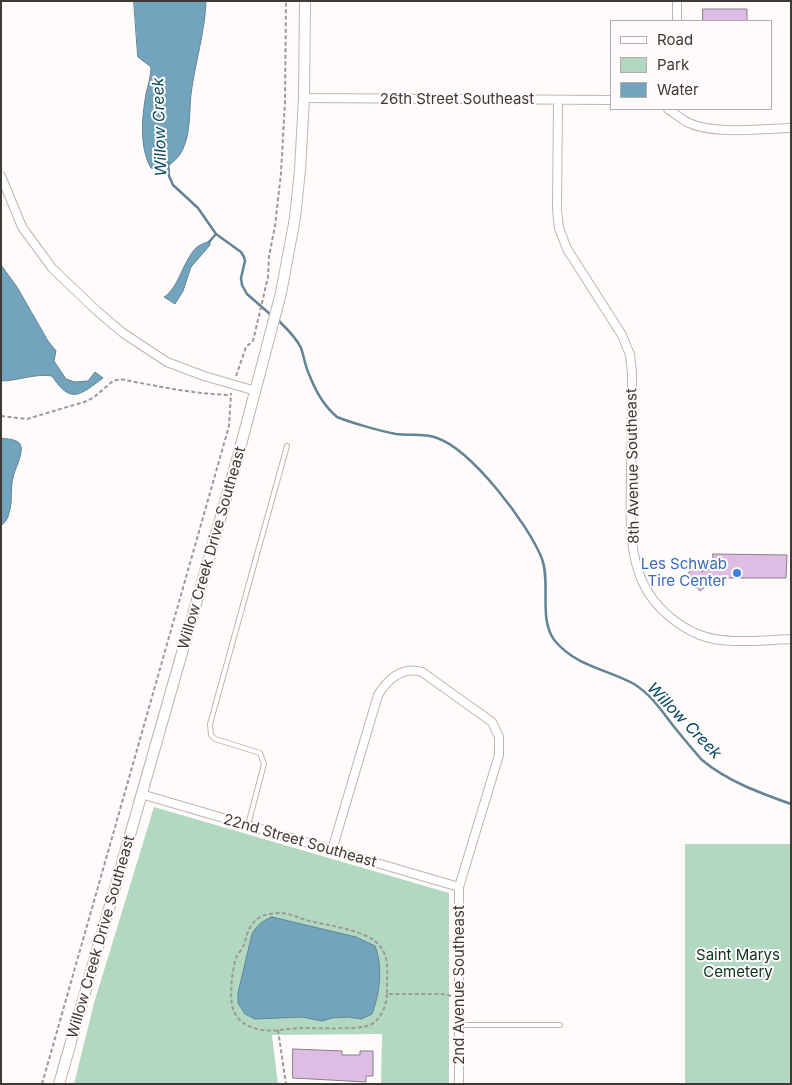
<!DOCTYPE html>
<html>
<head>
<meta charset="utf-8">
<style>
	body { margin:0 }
	#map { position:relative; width:792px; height:1085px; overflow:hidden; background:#fefbfa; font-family:Inter,sans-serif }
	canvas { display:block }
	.frame { position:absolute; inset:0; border:2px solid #3d3936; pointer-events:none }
	.legend { position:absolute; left:610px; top:20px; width:162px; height:90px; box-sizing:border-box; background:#fefbfa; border:1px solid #b1adac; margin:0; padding:6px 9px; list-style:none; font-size:15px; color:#3d3936 }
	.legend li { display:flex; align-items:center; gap:10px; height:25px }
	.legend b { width:25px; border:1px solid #b1adac }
</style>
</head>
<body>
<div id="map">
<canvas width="792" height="1085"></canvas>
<div class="frame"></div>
<ul class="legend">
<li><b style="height:6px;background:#fff"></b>Road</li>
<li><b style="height:14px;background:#b2d8c1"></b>Park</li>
<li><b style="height:14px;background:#73a4be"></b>Water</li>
</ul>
</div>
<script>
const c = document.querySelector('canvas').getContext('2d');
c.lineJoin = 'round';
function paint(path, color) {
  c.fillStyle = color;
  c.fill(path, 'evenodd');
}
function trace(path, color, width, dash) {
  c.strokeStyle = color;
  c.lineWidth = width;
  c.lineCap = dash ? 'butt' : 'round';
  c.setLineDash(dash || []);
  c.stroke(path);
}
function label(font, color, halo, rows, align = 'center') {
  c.font = font + ' Inter,sans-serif';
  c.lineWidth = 4;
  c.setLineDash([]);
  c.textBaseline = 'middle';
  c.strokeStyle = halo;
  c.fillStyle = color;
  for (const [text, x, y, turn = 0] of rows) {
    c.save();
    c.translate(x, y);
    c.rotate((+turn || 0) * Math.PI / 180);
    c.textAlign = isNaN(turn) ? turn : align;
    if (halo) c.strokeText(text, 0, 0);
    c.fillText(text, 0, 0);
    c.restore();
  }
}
paint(new Path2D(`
	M154,807l295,86v191h-68l1,-50 -110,1 6,49h-204l20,-81z
	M685,844h106v240h-106z`), '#b2d8c1');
const water = new Path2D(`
	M134,1h72c-1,31 -11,62 -15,93 -2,19 0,39 -9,57 -6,11 -19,21 -31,17 -12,-21 -9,-51 -5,-74 2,-9 5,-18 5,-27l-13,-10z
	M210,241v4l-19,22 -8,24 -8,13 -11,-7c14,-8 19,-36 32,-49 3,-3 9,-5 14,-7z
	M1,265l16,22 31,54 8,10 -2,10 12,18 9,3 13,-1 7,-9 8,6c-23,17 -32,27 -51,-2 -16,-3 -34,5 -51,5z
	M1,438c5,1 16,1 19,6 5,8 -6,26 -7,34 -3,11 0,24 -4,35 -1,6 -4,9 -8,13z
	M272,917l84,20 19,9c8,20 5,47 -3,68l-11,5 -13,-2 -16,1 -10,3 -20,-4 -47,2 -10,-5 -7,-11v-10l14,-59c5,-9 10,-13 20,-17z`);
paint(water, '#73a4be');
trace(water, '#638495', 1);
trace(new Path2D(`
	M168,162l1,14 4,9 25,23 18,26 25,18 3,5 1,4 -4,17 1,7 5,9 24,21
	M209,242l7,-8
	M278,320c8,8 18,17 23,28 3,8 4,18 8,26 6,16 15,32 28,43 15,6 43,14 59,17 14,2 28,-1 41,4 35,12 92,87 105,121 9,24 -4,61 13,82 22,26 52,28 79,43 18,11 29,29 41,44 9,11 18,22 27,32 25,21 58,33 89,44`), '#638495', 2.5);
const building = new Path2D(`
	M703,9h44v12h-44z
	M713,554l74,1 -1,23h-70l-16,13 -14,-16 10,-9 6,6 11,-10z
	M293,1049l49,2v4h18v-4h13v25h-7v6l-73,-4z`);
paint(building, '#debde4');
trace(building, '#877f88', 1);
const service = new Path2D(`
	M248,825l16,-61 -4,-11 -45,-14 -4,-4 -1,-11 77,-278
	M459,1025h101`);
const minor = new Path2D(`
	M677,1v20
	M304,98l307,2
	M558,100l-1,110 2,18 8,21 55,86 8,20 2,18c0,33 0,66 -1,99 0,37 -4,79 13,113 11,22 33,41 56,50 25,10 63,5 91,4
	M668,109c6,4 13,10 19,13 25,13 76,7 104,6
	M1,176l21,51 30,41 45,43 26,22 44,29 37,14 52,15
	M141,794l318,93
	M332,850l46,-155c10,-16 24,-29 44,-23l70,50 7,15v18l-40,132v197`);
const secondary = new Path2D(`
	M59,1084l178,-624 44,-167 14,-75 5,-48 4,-72 1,-97`);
trace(service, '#c0b5ae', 6);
trace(minor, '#c0b5ae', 10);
trace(secondary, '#c0b5ae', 12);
trace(new Path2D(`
	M236,376l10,-29 7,-6 15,-64 1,-21 6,-30 6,-53 4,-71 1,-101
	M1,416l26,3 57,-17 9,-4 20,-17 7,-2c37,7 73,15 111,16
	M387,994c-1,12 -5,25 -17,31 -10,5 -55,3 -68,3 -14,0 -30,5 -45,1 -28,-8 -27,-27 -25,-51 1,-6 2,-16 5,-22 1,-3 5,-6 6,-9 2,-5 3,-10 5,-15 2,-6 7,-13 14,-16 5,-2 13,-3 19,-3 9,1 16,4 25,7 21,6 60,9 74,26 11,14 6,31 7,48h55l10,2
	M278,1030l8,54
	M42,1084l187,-658 2,-33`), '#9d9997', 2, [4, 2.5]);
trace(service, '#fff', 4);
trace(minor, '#fff', 8);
trace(secondary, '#fff', 10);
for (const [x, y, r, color] of [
	[737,573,5,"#3f7fe0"]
]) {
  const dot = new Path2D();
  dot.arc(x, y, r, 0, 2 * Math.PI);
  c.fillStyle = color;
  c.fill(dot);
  trace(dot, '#fefbfa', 2);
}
label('15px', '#3d3936', '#fefbfa', [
	["26th Street Southeast",457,99],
	["8th Avenue Southeast",633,466,-91],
	["Willow Creek Drive Southeast",212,548,-74],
	["22nd Street Southeast",300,841,16],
	["Willow Creek Drive Southeast",101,937,-74],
	["2nd Avenue Southeast",459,985,-90]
]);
label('15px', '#366cbe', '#fefbfa', [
	["Les Schwab",727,564],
	["Tire Center",727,581]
], 'right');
label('15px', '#0a3320', '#fefbfa', [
	["Saint Marys",738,955],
	["Cemetery",738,972]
]);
label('italic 16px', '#044a64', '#fefbfa', [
	["Willow Creek",160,127,-92],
	["Willow Creek",684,721,46]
]);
</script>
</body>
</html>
